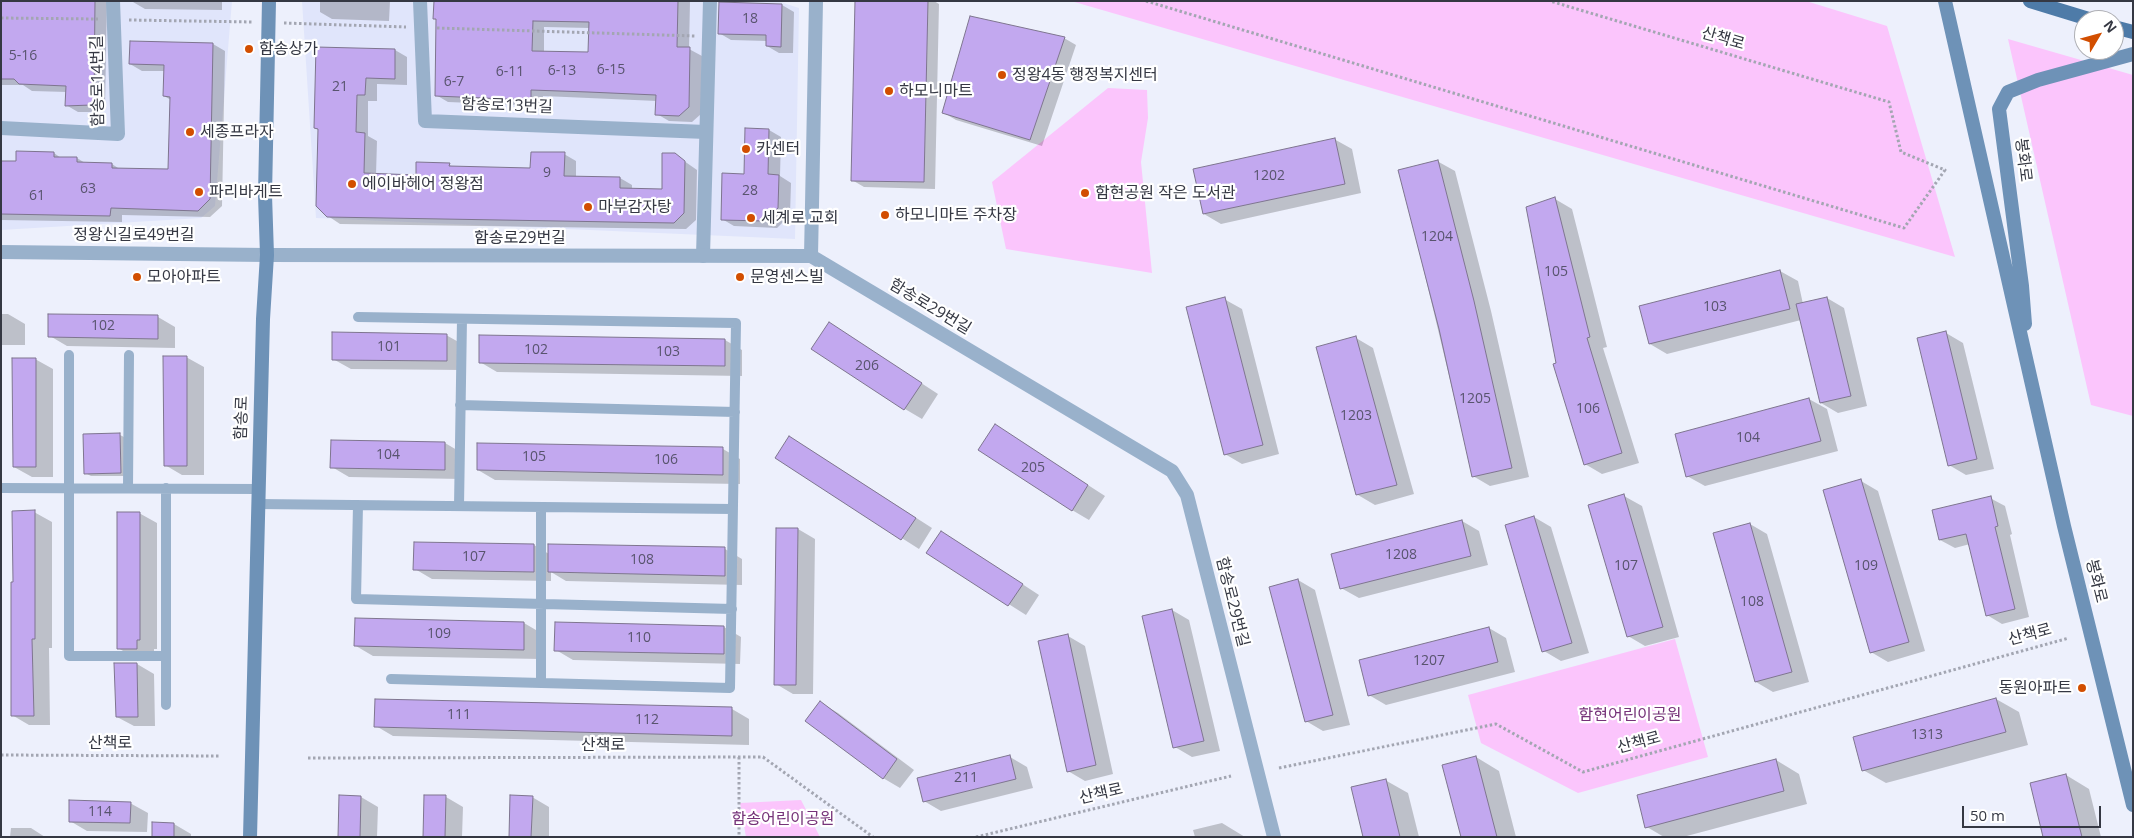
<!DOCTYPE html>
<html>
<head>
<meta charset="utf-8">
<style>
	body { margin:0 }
	#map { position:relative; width:2134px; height:838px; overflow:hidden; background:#edf0fc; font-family:"Open Sans",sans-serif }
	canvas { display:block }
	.frame { position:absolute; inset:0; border:2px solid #353843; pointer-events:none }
	.north { position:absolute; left:2074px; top:10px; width:50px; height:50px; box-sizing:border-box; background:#fff; border:1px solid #aeafb4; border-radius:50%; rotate:53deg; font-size:14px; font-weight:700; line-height:20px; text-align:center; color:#353843 }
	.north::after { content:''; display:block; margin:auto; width:18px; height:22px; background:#d24e00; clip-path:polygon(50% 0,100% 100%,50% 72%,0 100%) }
	.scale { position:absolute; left:1962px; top:806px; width:139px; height:22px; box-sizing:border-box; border:2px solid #353843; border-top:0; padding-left:6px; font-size:15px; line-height:18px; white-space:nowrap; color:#353843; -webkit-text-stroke:4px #fff; paint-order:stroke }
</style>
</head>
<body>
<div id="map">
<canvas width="2134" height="838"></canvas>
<div class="frame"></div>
<div class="north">N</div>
<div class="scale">50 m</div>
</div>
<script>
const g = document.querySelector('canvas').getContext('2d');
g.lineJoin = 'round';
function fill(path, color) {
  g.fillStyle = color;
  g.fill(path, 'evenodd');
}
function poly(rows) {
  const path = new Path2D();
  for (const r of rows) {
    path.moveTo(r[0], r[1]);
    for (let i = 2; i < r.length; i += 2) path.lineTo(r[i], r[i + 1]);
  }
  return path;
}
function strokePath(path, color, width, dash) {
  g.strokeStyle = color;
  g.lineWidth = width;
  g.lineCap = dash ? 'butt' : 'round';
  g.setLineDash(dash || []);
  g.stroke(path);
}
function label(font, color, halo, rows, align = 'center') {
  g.font = font + ' "Open Sans","Noto Sans KR",sans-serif';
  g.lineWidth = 4.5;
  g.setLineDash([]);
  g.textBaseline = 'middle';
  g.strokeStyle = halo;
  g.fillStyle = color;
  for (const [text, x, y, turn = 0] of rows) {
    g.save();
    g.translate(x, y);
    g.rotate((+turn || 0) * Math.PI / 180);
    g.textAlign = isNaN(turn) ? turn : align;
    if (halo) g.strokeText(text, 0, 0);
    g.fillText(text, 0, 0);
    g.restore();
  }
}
fill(poly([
	[1,1,232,1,215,206,201,218,1,230],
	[302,1,777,1,799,8,795,239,316,218]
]), '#e0e5fb');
fill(poly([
	[1071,1,1806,1,1887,26,1955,257],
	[2008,39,2133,75,2133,416,2091,405],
	[1108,88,1147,90,1148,118,1141,162,1152,273,1006,249,992,182],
	[1675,639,1708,757,1578,793,1481,743,1468,695],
	[801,800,820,837,746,837,740,803]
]), '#fbc5fc');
fill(poly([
	[1,1,107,1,105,107,103,112,78,112,66,105,67,92,32,91,23,85,1,85],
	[222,1,222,10,145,9,133,2],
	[320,1,390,1,389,21,332,19,320,12],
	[435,1,690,1,689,49,702,56,701,114,692,122,669,121,657,114,657,101,543,96,542,106,448,102,436,95,438,20,434,19],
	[544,27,590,28,590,54,544,52],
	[856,1,934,1,939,4,935,189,864,187,852,180],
	[782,5,794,12,793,53,779,53,767,46,767,41,731,40,719,33],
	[1064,38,1076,45,1042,146,956,120,944,113],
	[131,42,213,44,225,51,222,206,210,217,122,215,122,222,1,220,1,162,17,162,54,153,61,158,77,158,85,163,112,164,121,170,170,171,171,100,164,96,165,71,142,71,130,64],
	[317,48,395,50,407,57,407,85,377,84,377,101,368,101,368,136,377,141,376,175,417,176,449,165,454,167,531,169,564,154,576,161,576,177,620,178,632,185,632,190,663,190,674,154,697,170,696,220,686,229,340,224,328,216,319,130,315,128],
	[769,130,781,137,780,176,791,183,790,215,777,228,734,226,722,219],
	[1334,139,1352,149,1361,193,1221,224,1204,214],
	[1437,161,1455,171,1491,311,1529,477,1490,486,1473,476,1400,171],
	[1555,199,1572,209,1607,347,1603,348,1639,463,1602,474,1585,464,1557,364],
	[1780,271,1798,281,1803,304,1827,298,1844,308,1867,406,1838,413,1821,403,1801,320,1667,354,1650,344],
	[1224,299,1242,309,1279,454,1242,464,1225,454],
	[1,314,8,314,25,324,25,345,1,345],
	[158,317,175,327,175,348,67,346,50,336],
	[829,323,938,394,922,419,905,409],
	[1946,333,1963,343,1994,469,1966,475,1949,465],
	[446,335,464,345,463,370,351,369,333,359],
	[1356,338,1373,348,1414,494,1375,505,1358,495],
	[725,340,742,350,742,376,497,372,480,362],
	[186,357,204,367,204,475,182,475,165,465],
	[35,359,53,369,53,477,32,477,14,467],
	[1809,399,1827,409,1838,451,1705,486,1687,476],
	[120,435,126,438,126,476,91,476,85,473],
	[1012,436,1105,496,1089,520,1072,510],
	[790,437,932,528,919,549,776,458],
	[332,442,445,443,462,453,462,479,349,477,332,467],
	[723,449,740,459,740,484,495,480,478,470],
	[1861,481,1878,491,1925,651,1888,662,1871,652],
	[1624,496,1642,506,1679,637,1645,646,1628,636],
	[1990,498,2005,506,2012,534,2010,535,2029,617,2002,624,1987,615,1970,544,1955,548,1940,540],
	[34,512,52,522,52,648,49,648,50,725,29,725,12,715,15,583],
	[139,513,157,523,157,649,154,649,154,658,135,658,118,648],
	[1534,517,1551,527,1589,653,1561,661,1544,651],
	[1462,521,1479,531,1488,565,1359,598,1341,588],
	[1750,524,1767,534,1809,682,1773,692,1756,682],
	[778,529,798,529,815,539,813,694,793,694,776,684],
	[958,542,1039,595,1026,615,928,553],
	[534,545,549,554,549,545,725,549,742,559,742,585,566,581,551,572,551,581,432,579,415,569],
	[1298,580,1315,590,1350,725,1323,731,1306,721],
	[1172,610,1189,620,1220,751,1192,757,1175,747],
	[524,623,541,633,541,659,373,656,356,646],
	[724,627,741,637,740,664,573,660,556,650],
	[1489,628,1506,638,1515,672,1386,705,1369,695],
	[1068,636,1085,646,1113,774,1085,781,1068,771],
	[137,664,154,674,155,726,134,726,117,717],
	[1996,699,2019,712,2028,745,1886,783,1863,770],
	[821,703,838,713,914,770,900,788,883,778],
	[732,709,749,719,749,745,393,736,376,726],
	[1010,757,1027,767,1033,788,941,811,924,801],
	[1476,757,1499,771,1516,837,1462,837],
	[1776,760,1799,774,1807,804,1683,837,1664,837,1647,827],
	[2066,775,2089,789,2101,837,2044,837],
	[1385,780,1408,793,1419,837,1365,837],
	[340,796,361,797,378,807,377,837,339,837],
	[446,797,463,807,462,837,424,837],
	[532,797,549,807,549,837,510,837],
	[130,803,148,813,147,832,87,831,70,821],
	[1222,823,1245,837,1195,837,1193,830],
	[174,824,191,834,191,837,154,837],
	[11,828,31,828,45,837,10,837]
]), '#0003');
const building = poly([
	[1,1,95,1,94,100,91,105,65,106,66,86,19,84,14,79,1,79,1,1],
	[434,1,678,1,677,47,690,47,689,107,679,116,655,115,656,95,588,92,531,90,531,100,435,96,436,19,433,19,434,1],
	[533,21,589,22,588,52,532,51,533,21],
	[855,1,928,1,924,182,851,181,855,1],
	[719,2,782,4,781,47,766,46,766,35,718,34,719,2],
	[970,16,1065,37,1030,140,942,113,970,16],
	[130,41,213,43,210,199,198,211,111,208,110,216,1,214,1,161,16,161,16,151,54,152,54,157,77,157,77,162,112,163,112,168,168,169,170,97,163,96,164,65,129,64,130,41],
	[316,47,395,49,395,79,366,78,365,95,357,95,356,132,365,133,364,173,416,175,416,162,450,163,449,166,530,168,531,152,565,152,564,176,620,177,620,188,662,189,662,153,675,153,685,161,684,213,674,223,327,217,316,206,318,129,314,128,316,47],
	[745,128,769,129,768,174,779,175,778,208,765,221,721,220,722,173,744,174,745,128],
	[1335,138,1345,184,1203,214,1193,169,1335,138],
	[1438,160,1474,301,1512,468,1472,477,1439,329,1398,170,1438,160],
	[1555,197,1590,337,1587,338,1622,453,1584,465,1553,364,1556,363,1526,207,1555,197],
	[1780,270,1790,309,1649,344,1639,306,1780,270],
	[1225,297,1263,445,1224,455,1186,307,1225,297],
	[1827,297,1851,396,1820,403,1796,304,1827,297],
	[48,314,158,315,158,339,48,337,48,314],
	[829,322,922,383,904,410,811,349,829,322],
	[1946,331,1977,459,1948,466,1917,338,1946,331],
	[332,332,447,334,447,361,332,360,332,332],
	[479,335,725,339,725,366,479,363,479,335],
	[1356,336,1397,485,1356,495,1316,347,1356,336],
	[163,356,187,356,187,466,164,466,163,356],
	[12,358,36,358,36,467,13,467,12,358],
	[1809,398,1821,441,1686,477,1675,434,1809,398],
	[995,424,1088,485,1072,511,978,450,995,424],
	[120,433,121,473,84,474,83,434,120,433],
	[789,436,916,518,901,540,775,458,789,436],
	[331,440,445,442,445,470,330,468,331,440],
	[477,443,723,447,723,475,477,470,477,443],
	[1861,479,1909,642,1870,653,1823,490,1861,479],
	[1624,494,1663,627,1627,637,1588,505,1624,494],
	[1991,496,1998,526,1995,527,2015,609,1986,616,1966,534,1939,540,1932,510,1991,496],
	[35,510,35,639,32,639,34,716,11,716,11,582,13,582,12,511,35,510],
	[117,512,140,512,140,640,137,640,137,649,117,649,117,512],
	[1534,516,1572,643,1542,652,1505,525,1534,516],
	[1462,520,1471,556,1340,589,1331,554,1462,520],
	[1750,523,1792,672,1755,682,1713,533,1750,523],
	[776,528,798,528,796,685,774,685,776,528],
	[941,531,1023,584,1008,606,926,553,941,531],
	[414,542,534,544,534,572,413,570,414,542],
	[548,544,725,547,725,576,548,572,548,544],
	[1298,579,1333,715,1305,722,1269,587,1298,579],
	[1172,609,1204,741,1173,748,1142,616,1172,609],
	[355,618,524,622,524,650,354,646,355,618],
	[555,622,724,626,724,654,554,651,555,622],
	[1489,627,1498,662,1368,696,1359,660,1489,627],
	[1068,634,1096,765,1067,772,1038,641,1068,634],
	[114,663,137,663,138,717,116,717,114,663],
	[1996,698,2006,732,1862,771,1853,737,1996,698],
	[375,699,732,707,732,736,374,727,375,699],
	[820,701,897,759,883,779,805,721,820,701],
	[1010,755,1016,779,923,802,917,778,1010,755],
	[1476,756,1497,837,1461,837,1442,765,1476,756],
	[1776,759,1784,791,1645,828,1637,795,1776,759],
	[2066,774,2082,837,2043,837,2030,783,2066,774],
	[1386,779,1400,837,1363,837,1351,787,1386,779],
	[339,795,361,796,360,837,338,837,339,795],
	[424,795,446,795,445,837,423,837,424,795],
	[510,795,533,796,531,837,509,837,510,795],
	[69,800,131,802,130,823,69,822,69,800],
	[152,822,174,823,174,837,152,837,152,822]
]);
fill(building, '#c2a8ef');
strokePath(building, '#7e758f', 1);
strokePath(poly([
	[1146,1,1904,228,1945,170,1901,152,1889,102,1550,1],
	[1,18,98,19],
	[129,20,253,22],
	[284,23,406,27],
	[437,28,695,36],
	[1,755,219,756],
	[739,757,739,837],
	[308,758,763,757,873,837],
	[1279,768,1496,724,1583,772,2069,638],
	[976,837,1231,776]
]), '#a3a6b2', 3, [2.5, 2.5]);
strokePath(poly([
	[358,317,736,323,730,688,391,679],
	[69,355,69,656,165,656],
	[460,405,735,412],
	[1,488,258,489],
	[128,488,129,355],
	[258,504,733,509],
	[358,505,356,599,732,609],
	[459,506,462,319],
	[541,683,541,507],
	[166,705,166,488]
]), '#99b1cb', 10);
strokePath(poly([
	[420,1,425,121,706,132],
	[1,128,118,134,113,1],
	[703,256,710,1]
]), '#99b1cb', 14);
strokePath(poly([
	[1,252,267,255,811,256,1172,471,1187,495,1274,837],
	[811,256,816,1]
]), '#99b1cb', 14);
strokePath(poly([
	[1945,1,2064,526,2133,805],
	[2025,324,2022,286,1999,109,2008,92,2038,80,2133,54],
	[250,837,263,319,267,255,265,195,269,1]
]), '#6e92b7', 14);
strokePath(poly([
	[2030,1,2092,20],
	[2114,27,2133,32]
]), '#4e7ba8', 14);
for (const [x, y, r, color] of [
	[249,49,5,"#d24e00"],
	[1002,75,5,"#d24e00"],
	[889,91,5,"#d24e00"],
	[190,132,5,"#d24e00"],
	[746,149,5,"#d24e00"],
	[352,184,5,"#d24e00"],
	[199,192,5,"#d24e00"],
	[1085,193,5,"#d24e00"],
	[588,207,5,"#d24e00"],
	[885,215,5,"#d24e00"],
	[751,218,5,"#d24e00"],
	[137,277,5,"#d24e00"],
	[740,277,5,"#d24e00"],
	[2082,688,5,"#d24e00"]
]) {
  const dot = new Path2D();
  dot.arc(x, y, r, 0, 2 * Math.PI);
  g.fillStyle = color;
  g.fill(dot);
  strokePath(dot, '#fff', 2);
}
label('14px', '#58546e', null, [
	["18",750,19],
	["5-16",23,56],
	["6-15",611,70],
	["6-13",562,71],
	["6-11",510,72],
	["6-7",454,82],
	["21",340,87],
	["9",547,173],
	["1202",1269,176],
	["63",88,189],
	["28",750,191],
	["61",37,196],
	["1204",1437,237],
	["105",1556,272],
	["103",1715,307],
	["102",103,326],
	["101",389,347],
	["102",536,350],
	["103",668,352],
	["206",867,366],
	["1205",1475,399],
	["106",1588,409],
	["1203",1356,416],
	["104",1748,438],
	["104",388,455],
	["105",534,457],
	["106",666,460],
	["205",1033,468],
	["1208",1401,555],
	["107",474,557],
	["108",642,560],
	["107",1626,566],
	["109",1866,566],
	["108",1752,602],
	["109",439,634],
	["110",639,638],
	["1207",1429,661],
	["111",459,715],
	["112",647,720],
	["1313",1927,735],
	["211",966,778],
	["114",100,812]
]);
label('16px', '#353843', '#fff', [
	["산책로",1723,39,16],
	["함송로14번길",98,81,-91],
	["함송로13번길",507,106,2],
	["봉화로",2023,160,83],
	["정왕신길로49번길",134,235],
	["함송로29번길",520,238],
	["함송로29번길",930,307,31],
	["함송로",242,418,-88],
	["봉화로",2096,581,76],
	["함송로29번길",1232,602,76],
	["산책로",2030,635,-15],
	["산책로",110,743],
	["산책로",1639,743,-15],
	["산책로",603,745],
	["산책로",1101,794,-13]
]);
label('16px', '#353843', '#fff', [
	["함송상가",259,49],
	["정왕4동 행정복지센터",1012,75],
	["하모니마트",899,91],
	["세종프라자",200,132],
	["카센터",756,149],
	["에이바헤어 정왕점",362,184],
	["파리바게트",209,192],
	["함현공원 작은 도서관",1095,193],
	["마부감자탕",598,207],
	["하모니마트 주차장",895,215],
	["세계로 교회",761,218],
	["모아아파트",147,277],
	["문영센스빌",750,277],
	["동원아파트",2072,688,"right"]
], 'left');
label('16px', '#763379', '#fff', [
	["함현어린이공원",1630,715],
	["함송어린이공원",783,819]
]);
</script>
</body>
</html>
